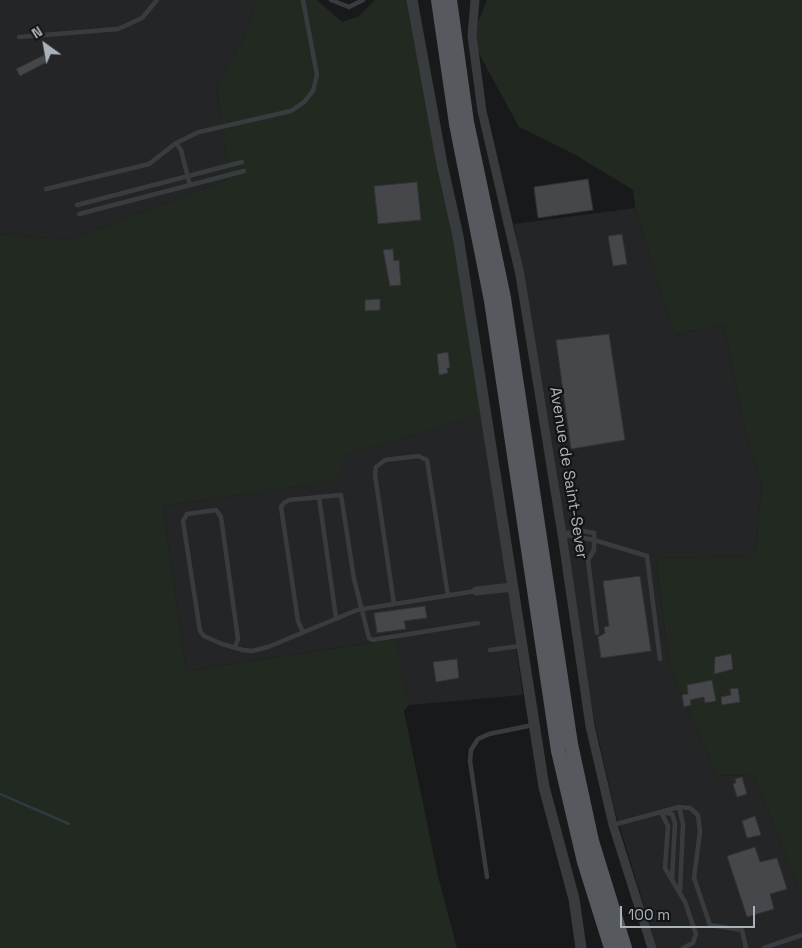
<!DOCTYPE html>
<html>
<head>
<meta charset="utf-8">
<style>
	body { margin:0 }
	#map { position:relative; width:802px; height:948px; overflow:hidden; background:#18191a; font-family:"Space Grotesk",sans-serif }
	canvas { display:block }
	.north { position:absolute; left:20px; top:20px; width:50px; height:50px; -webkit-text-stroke:4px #131415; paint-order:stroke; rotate:328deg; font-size:14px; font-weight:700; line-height:20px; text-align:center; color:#abb3ba }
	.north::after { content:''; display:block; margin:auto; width:18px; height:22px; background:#abb3ba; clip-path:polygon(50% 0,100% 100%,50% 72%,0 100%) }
	.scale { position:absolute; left:620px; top:906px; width:135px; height:22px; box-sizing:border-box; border:2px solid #abb3ba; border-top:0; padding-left:6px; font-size:15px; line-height:18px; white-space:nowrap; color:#abb3ba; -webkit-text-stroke:4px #131415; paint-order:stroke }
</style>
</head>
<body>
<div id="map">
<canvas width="802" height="948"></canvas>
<div class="north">N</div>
<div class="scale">100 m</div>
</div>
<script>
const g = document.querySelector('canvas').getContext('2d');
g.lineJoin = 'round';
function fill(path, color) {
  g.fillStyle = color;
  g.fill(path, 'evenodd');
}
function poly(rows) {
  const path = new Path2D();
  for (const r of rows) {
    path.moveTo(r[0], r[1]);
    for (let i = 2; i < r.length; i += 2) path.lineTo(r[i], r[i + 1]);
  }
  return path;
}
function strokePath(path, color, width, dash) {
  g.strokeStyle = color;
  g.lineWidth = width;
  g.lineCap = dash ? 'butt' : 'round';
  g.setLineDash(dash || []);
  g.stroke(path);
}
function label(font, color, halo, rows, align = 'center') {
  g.font = font + ' "Space Grotesk",sans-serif';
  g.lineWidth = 4.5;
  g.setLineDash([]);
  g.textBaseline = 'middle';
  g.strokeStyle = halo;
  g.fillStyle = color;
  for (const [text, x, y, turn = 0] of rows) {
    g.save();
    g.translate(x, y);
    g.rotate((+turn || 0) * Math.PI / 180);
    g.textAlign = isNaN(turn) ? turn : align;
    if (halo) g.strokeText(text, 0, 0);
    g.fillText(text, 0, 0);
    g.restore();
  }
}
fill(poly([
	[0,0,256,0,247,31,217,88,229,179,69,240,0,234],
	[635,208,674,334,724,325,746,436,762,483,755,556,656,558,669,665,716,775,754,776,802,897,802,948,657,948,615,811,593,715,514,224],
	[482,413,523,695,409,705,394,639,186,671,163,506,335,481,346,454,439,428]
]), '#242527');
fill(poly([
	[256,0,317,0,342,22,359,16,375,0,413,0,420,18,482,413,439,428,347,454,336,481,163,506,186,671,395,639,409,705,404,711,438,876,457,948,0,948,0,234,69,240,229,179,217,88,247,31],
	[487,0,802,0,802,897,754,776,716,775,669,665,656,558,755,556,762,483,746,436,724,325,674,334,635,208,633,190,574,154,519,127,471,39]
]), '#212920');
strokePath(poly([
	[0,794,69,824]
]), '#2e3b3e', 2.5);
const building = poly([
	[44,55,47,62,20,76,16,69,44,55],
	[588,179,593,210,538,218,534,187,588,179],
	[417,182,421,220,378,224,374,186,417,182],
	[622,234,627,264,613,266,608,236,622,234],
	[393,249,394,261,399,260,401,285,390,286,383,250,393,249],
	[380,299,380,310,365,311,365,300,380,299],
	[609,334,625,440,571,449,556,340,609,334],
	[448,352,450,368,447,368,448,373,439,375,437,354,448,352],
	[640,576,651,651,601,658,598,637,605,633,604,627,609,626,603,581,640,576],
	[425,606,427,618,404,621,406,629,377,633,374,613,425,606],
	[731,654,733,669,714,674,715,657,731,654],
	[457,659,459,678,436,682,433,662,457,659],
	[712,680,716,701,705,703,704,697,690,700,691,705,684,707,682,695,688,694,687,685,712,680],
	[738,688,740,702,722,705,721,697,731,695,730,689,738,688],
	[742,777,747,794,737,797,733,784,736,783,735,779,742,777],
	[755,816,761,835,747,838,742,821,755,816],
	[755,847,760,862,777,858,787,889,770,894,774,909,747,917,727,856,755,847]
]);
fill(building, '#45474a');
strokePath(building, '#323336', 1);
strokePath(poly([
	[331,0,349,7,363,0],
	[19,37,118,29,142,18,157,0],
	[176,143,181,150,190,185],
	[46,189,149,164,176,143,199,132,291,111,304,102,313,91,317,75,303,0],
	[77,205,242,162],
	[79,214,244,171],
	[319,497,336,618],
	[562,534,594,540,647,556,660,659],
	[564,534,578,530,594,533,594,550,588,560,597,633],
	[394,604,375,475,376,467,385,460,418,456,427,460,448,596],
	[303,632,298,621,281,507,284,503,289,500,341,495,354,579,369,638,372,640,478,623],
	[235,647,238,639,221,517,216,510,187,514,183,521,200,631,204,636,222,644,243,650,252,651,268,647,357,610,476,591],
	[490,650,520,646],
	[679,807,683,824,680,891],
	[661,812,668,826,665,868,685,902,696,934,693,943,683,948],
	[662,812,672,814,675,823,672,880],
	[613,825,679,807,690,808,698,815,700,832,694,878,710,925,742,930,746,948],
	[487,877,470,761,471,750,478,739,489,734,533,725],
	[764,948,802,935]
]), '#393c3f', 4.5);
strokePath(poly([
	[475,0,472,36,482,111,520,275,562,534,590,726,613,825,652,948],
	[476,591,513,587]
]), '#393c3f', 9);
strokePath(poly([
	[412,0,442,164,458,236,544,787,574,899,581,948]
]), '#393c3f', 11);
strokePath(poly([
	[438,0,456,124,491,301,558,751,584,862,611,948],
	[450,0,467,122,504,298,571,744,592,841,625,948]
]), '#56595e', 14);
label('16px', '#abb3ba', '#131415', [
	["Avenue de Saint-Sever",568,473,81]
]);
</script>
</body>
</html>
